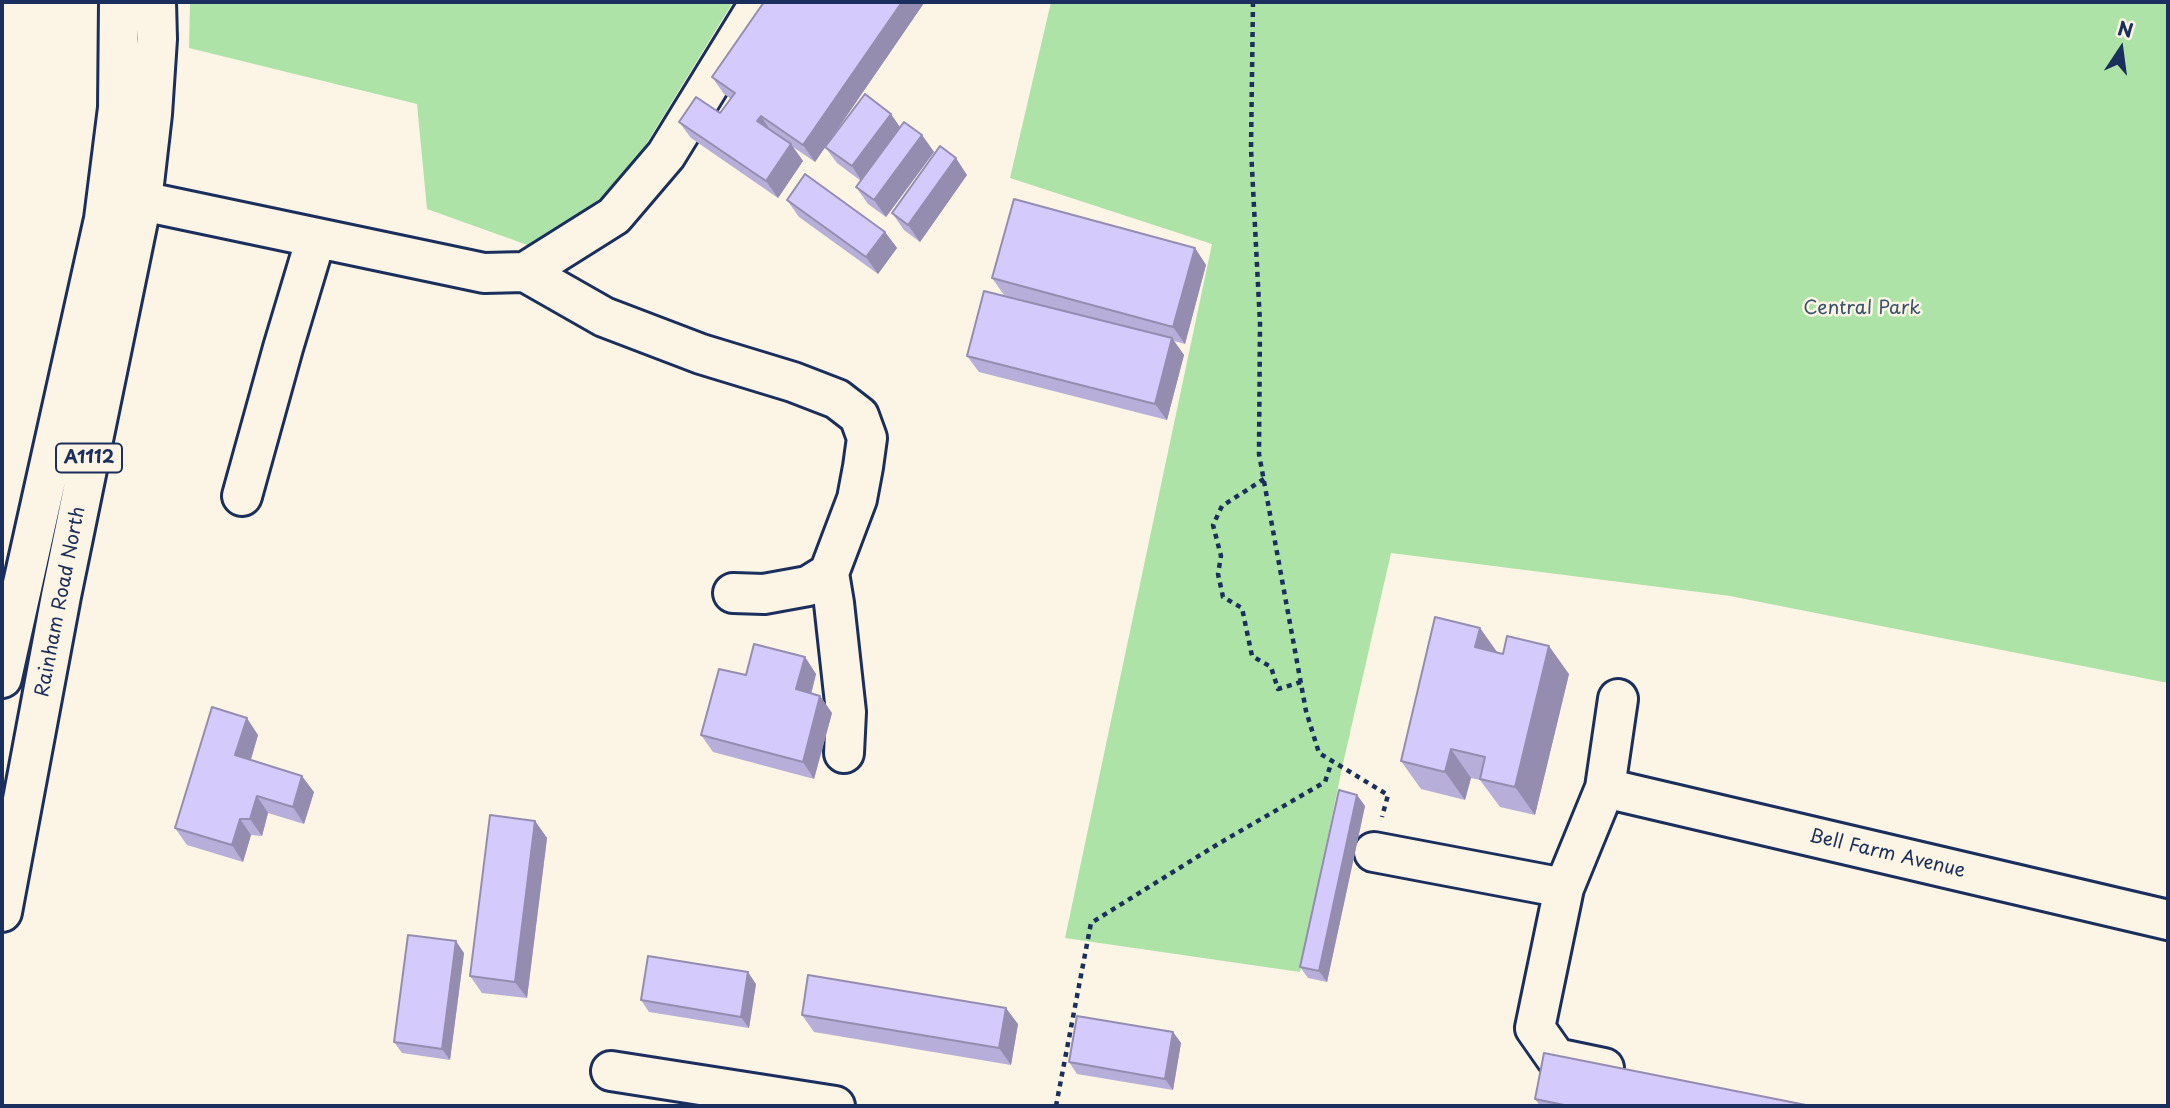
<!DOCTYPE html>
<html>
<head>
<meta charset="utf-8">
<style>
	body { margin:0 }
	#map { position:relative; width:2170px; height:1108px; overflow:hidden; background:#fcf5e5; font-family:"Playpen Sans",sans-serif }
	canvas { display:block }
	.frame { position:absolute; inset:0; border:4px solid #1b2f5e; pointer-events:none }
	.north { position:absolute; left:2086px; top:14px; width:70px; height:70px; -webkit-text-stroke:5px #fcf5e5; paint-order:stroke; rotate:13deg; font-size:19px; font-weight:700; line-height:28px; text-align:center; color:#1b2f5e }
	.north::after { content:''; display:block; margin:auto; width:24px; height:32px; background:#1b2f5e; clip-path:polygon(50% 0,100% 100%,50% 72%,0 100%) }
</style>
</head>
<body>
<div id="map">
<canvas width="2170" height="1108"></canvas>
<div class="frame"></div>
<div class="north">N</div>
</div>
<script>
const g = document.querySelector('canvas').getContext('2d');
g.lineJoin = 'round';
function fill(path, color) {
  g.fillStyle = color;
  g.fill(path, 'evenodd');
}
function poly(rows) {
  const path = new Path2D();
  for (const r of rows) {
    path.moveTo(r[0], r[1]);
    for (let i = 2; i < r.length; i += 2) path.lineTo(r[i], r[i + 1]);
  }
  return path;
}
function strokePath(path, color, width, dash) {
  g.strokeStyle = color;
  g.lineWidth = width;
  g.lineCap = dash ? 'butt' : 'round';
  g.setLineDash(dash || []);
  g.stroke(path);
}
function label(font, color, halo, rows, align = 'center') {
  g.font = font + ' "Playpen Sans",sans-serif';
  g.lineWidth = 5;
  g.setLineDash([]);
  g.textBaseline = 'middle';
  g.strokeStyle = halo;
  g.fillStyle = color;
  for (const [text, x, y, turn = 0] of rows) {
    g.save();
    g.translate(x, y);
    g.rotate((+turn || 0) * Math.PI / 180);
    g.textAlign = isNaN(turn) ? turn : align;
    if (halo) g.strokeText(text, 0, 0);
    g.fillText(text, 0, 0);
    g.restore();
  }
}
fill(poly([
	[190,2,733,2,623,182,533,247,427,209,417,104,189,48],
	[1051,2,2168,2,2168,683,1730,596,1391,553,1342,768,1300,972,1065,938,1212,244,1010,178]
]), '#ade3a6');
const minor = poly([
	[142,201,484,273,525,272,614,216,666,155,760,2],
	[525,272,604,317,701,354,793,382,837,399,859,416,867,438,863,467,857,499,829,573,808,586,764,594,733,593],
	[242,496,283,348,316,238],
	[829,573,834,603,846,712,844,753],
	[1605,788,2168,920],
	[1374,852,1564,888],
	[1604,1068,1556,1058,1535,1028,1564,888,1605,788,1618,699],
	[611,1071,835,1106]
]);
const major = poly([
	[2,678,104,219,118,108,119,2],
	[2,912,61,596,142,201,152,114,157,39,156,2]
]);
strokePath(minor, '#1b2f5e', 44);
strokePath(major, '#1b2f5e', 44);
strokePath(poly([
	[1253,2,1251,149,1260,323,1259,454,1306,711,1319,753,1388,795,1382,817],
	[1264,479,1222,506,1213,525,1221,556,1218,574,1223,597,1242,608,1252,656,1271,667,1278,689,1301,682],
	[1056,1106,1091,923,1218,844,1325,782,1332,761]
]), '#1b2f5e', 4.5, [5, 5]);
strokePath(minor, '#fcf5e5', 38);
strokePath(major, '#fcf5e5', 38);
fill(poly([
	[764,2,924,2,924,3,815,162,793,147,803,161,778,198,691,138,679,122,720,113,731,99,724,94,712,77],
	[891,114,900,128,922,135,934,152,886,217,868,204,856,187,861,181,837,163,825,147],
	[967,175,920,242,904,230,892,213],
	[787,200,885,232,897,248,878,274,799,217],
	[1195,248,1206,265,1185,344,1174,341,1184,355,1167,420,979,372,967,356,1063,311,1004,295,992,278],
	[1480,628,1497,653,1569,674,1535,815,1500,807,1480,780,1471,778,1465,800,1421,789,1401,761],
	[805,657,816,674,811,694,820,696,832,713,814,779,713,752,701,735,746,675],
	[258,735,251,760,314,792,304,824,268,813,262,836,251,835,243,862,187,845,175,828],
	[1357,795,1365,806,1327,982,1308,978,1300,967],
	[535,821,547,838,527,998,482,993,470,976],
	[464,953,450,1060,402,1053,394,1042],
	[756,984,749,1028,649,1012,641,1000],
	[802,1015,1018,1024,1011,1065,814,1032],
	[1173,1032,1181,1043,1173,1090,1077,1074,1069,1062],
	[1535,1099,1811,1106,1540,1106]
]), '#b7aed9');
fill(poly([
	[902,2,924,2,924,3,815,162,803,145],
	[891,114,902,130,863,183,852,166],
	[761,116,772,133,757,121],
	[922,135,934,152,886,217,874,200],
	[791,144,803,161,778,198,766,181],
	[956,158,967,175,920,242,908,225],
	[885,232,897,248,878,274,866,257],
	[1195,248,1206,265,1185,344,1173,327],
	[1172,338,1184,355,1167,420,1155,404],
	[1480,628,1500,656,1475,647],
	[1549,646,1569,674,1535,815,1515,787],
	[805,657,816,674,808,706,796,689],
	[820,696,832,713,814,779,803,762],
	[247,718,258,735,247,772,235,755],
	[1451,749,1471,778,1465,800,1445,772],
	[302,776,314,792,304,824,293,807],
	[1357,795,1365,806,1327,982,1319,971],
	[257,796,268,813,262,836,250,819],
	[240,819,251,835,243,862,232,845],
	[535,821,547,838,527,998,515,982],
	[456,941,464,953,450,1060,442,1049],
	[748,972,756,984,749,1028,741,1017],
	[1006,1008,1018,1024,1011,1065,999,1048],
	[1173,1032,1181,1043,1173,1090,1165,1079]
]), '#958db0');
const building = poly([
	[764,2,902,2,803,145,761,116,757,121,791,144,766,181,679,122,696,97,720,113,735,93,712,77,764,2],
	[865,94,891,114,852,166,825,147,865,94],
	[904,122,922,135,874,200,856,187,904,122],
	[940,146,956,158,908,225,892,213,940,146],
	[805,174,885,232,866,257,787,200,805,174],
	[1014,199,1195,248,1173,327,992,278,1014,199],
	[984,291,1172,338,1155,404,967,356,984,291],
	[1435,617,1480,628,1475,647,1503,654,1507,636,1549,646,1515,787,1480,779,1485,757,1451,749,1445,772,1401,761,1435,617],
	[754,644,805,657,796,689,820,696,803,762,701,735,719,669,746,675,754,644],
	[212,707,247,718,235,755,302,776,293,807,257,796,250,819,240,819,232,845,175,828,212,707],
	[1339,790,1357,795,1319,971,1300,967,1339,790],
	[490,815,535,821,515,982,470,976,490,815],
	[408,935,456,941,442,1049,394,1042,408,935],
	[648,956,748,972,741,1017,641,1000,648,956],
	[808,975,1006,1008,999,1048,802,1015,808,975],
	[1077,1016,1173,1032,1165,1079,1069,1062,1077,1016],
	[1544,1053,1811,1106,1569,1106,1535,1099,1544,1053]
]);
fill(building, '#d5cafc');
strokePath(building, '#958db0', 2);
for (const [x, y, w] of [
	[89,458,66]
]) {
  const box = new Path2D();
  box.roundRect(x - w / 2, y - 14.5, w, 29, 5);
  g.fillStyle = '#fcf5e5';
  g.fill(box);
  strokePath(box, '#1b2f5e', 2);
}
label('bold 18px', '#1b2f5e', null, [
	["A1112",89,458]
]);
label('19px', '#38536c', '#fcf5e5', [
	["Central Park",1862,309]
]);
label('19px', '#1b2f5e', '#fcf5e5', [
	["Rainham Road North",61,602,-79],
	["Bell Farm Avenue",1887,854,13]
]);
</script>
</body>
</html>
